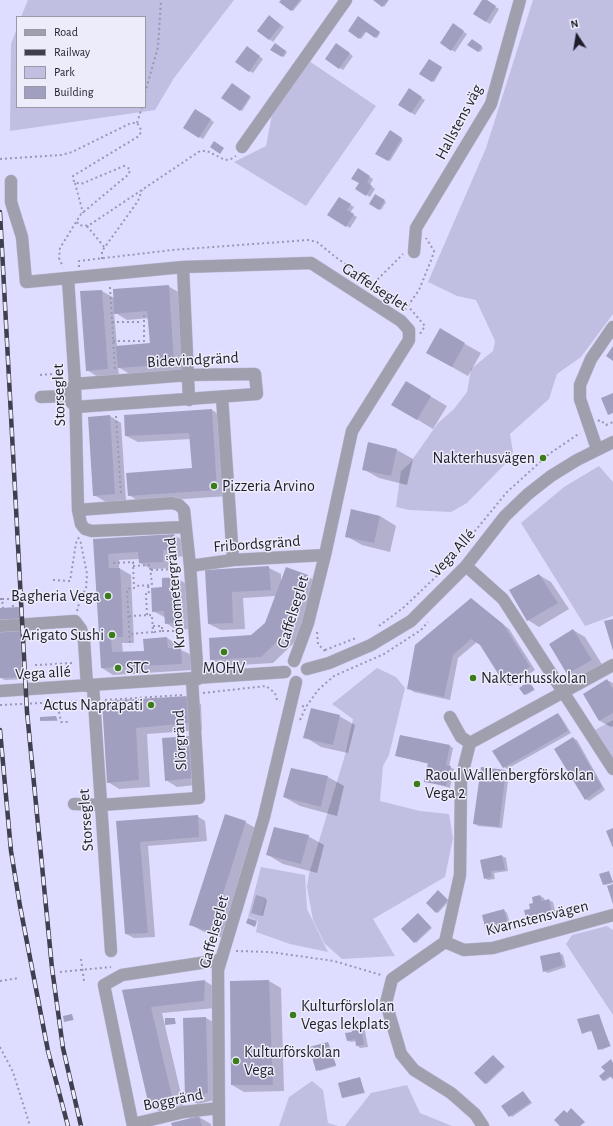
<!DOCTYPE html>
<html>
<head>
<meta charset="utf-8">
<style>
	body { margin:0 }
	#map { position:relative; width:613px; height:1126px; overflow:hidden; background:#dfddff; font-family:"Alegreya Sans",sans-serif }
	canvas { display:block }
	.legend { position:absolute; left:16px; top:16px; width:130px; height:92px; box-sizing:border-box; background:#edecfa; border:1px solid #9a99a6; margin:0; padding:5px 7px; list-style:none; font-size:12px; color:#1e1d29 }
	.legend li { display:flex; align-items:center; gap:8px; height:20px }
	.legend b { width:20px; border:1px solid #9a99a6 }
	.north { position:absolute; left:557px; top:16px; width:40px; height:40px; -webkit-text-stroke:3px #edecfa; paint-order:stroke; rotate:348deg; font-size:11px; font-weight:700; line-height:16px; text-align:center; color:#1e1d29 }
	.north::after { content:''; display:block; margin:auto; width:14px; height:18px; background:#1e1d29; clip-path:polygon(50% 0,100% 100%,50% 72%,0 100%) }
</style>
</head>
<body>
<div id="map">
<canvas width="613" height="1126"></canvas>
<ul class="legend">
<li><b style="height:5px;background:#a09fad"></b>Road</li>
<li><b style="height:5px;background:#403f4f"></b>Railway</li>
<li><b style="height:11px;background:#c0bee1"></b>Park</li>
<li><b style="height:11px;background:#a19fbf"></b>Building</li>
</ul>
<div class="north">N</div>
</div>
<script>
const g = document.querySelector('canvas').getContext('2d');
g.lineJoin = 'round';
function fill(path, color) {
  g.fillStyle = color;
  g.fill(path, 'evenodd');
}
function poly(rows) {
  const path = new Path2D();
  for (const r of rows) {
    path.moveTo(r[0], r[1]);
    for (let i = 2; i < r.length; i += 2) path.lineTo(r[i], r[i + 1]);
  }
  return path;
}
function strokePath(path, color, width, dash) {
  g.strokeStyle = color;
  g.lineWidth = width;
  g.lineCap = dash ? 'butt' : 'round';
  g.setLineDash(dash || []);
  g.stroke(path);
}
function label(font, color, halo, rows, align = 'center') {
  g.font = font + ' "Alegreya Sans",sans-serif';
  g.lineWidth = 3;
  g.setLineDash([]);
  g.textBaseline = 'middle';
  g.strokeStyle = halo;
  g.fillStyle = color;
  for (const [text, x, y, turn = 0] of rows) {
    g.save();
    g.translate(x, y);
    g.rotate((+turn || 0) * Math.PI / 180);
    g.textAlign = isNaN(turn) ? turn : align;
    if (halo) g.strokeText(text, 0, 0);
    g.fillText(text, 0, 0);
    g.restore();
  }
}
fill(poly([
	[28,0,234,0,174,78,155,110,10,131,11,44,17,28,17,107,145,107,145,17,21,17],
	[533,0,613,0,613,314,581,357,557,374,549,399,510,434,513,452,507,462,467,503,451,512,409,510,396,507,401,471,410,463,438,423,454,409,467,392,471,369,493,351,495,341,476,300,457,296,428,282,486,148],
	[309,61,376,106,306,206,234,162,266,146,272,114],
	[599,466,613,482,613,616,585,626,521,523,564,487],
	[377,668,396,677,405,688,389,755,383,766,380,801,420,811,449,814,453,838,445,877,373,919,395,956,342,959,325,944,313,920,307,887,309,874,345,755,353,719,332,704],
	[613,720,613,761,595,730],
	[261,867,305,875,307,909,328,952,290,944,256,932,258,921,248,917],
	[607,926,613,930,613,1015,566,944,572,935],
	[312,1081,323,1090,328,1123,338,1126,279,1126,289,1097],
	[407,1085,420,1113,452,1126,345,1126,371,1093]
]), '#c0bee1');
fill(poly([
	[282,0,302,0,293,11,280,2],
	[375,0,389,0,384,7],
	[483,0,499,9,490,24,474,14],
	[359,17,380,33,377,38,367,31,361,39,349,30],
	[273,19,284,27,273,42,258,30],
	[453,25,467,34,455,52,441,43],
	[472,40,483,48,480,52,469,45],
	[275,44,287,52,284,57,272,49],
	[340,47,353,56,343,70,340,68],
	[251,50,263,59,253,73,249,71],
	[429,60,442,68,434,82,421,74],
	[232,84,251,97,242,111,223,98],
	[409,90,425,100,415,115,399,105],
	[195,110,214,122,203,139,184,127],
	[390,132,403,140,390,161,377,153],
	[358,170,373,179,370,185,375,189,370,197,357,189,360,183],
	[375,195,386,202,381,210,370,203],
	[339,198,354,207,350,213,357,217,350,228,329,215],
	[168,286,180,293,185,370,130,374,118,367,119,375,98,377,87,370,102,291,114,298],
	[114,312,127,320,149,318,151,344,117,347],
	[440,330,481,353,468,376,427,353],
	[406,382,447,406,433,429,393,405],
	[212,410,223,417,228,496,140,502,129,495,193,469,191,439,138,442,126,436],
	[110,416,121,423,126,500,106,502,94,495],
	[397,450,413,459,407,485,379,478,363,469],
	[380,516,396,526,390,552,362,545,346,536],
	[174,535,186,542,187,556,174,557,174,568,151,569,140,563,139,559,119,560,119,568,131,575,134,643,122,643,123,653,145,652,144,640,167,638,179,645,179,649,192,655,193,670,113,675,102,668,94,540],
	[269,568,281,574,281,583,307,576,319,583,296,641,273,663,223,666,211,659,252,636,266,623,276,596,243,598,245,629,221,630,209,624,206,571],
	[539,575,551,582,569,609,539,627,528,620],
	[177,578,188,585,191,629,177,630,166,623,166,618,153,611,163,588],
	[471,599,509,629,535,670,510,686,504,683,480,644,477,642,458,658,450,700,414,692,408,688],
	[18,608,22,610,26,679,5,680,1,678,0,609],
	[573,630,585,637,603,666,580,680,568,674,551,644],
	[607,680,613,683,613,726,611,727,600,721],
	[529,683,535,690,526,695,524,694],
	[189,697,201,704,202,730,147,734,150,787,119,789,108,782,103,702],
	[558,714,561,717,571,733,507,769,504,767],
	[339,716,355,725,348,753,321,747,305,737],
	[56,717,58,721,41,721],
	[191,737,202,743,204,784,177,787,166,780],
	[573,738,577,740,605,790,589,801,586,799],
	[450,746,453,748,449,767,454,769,450,788,426,781,429,764,397,756],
	[291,769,328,777,344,786,337,816,300,806,284,797],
	[505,771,509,773,502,828,478,826,474,823],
	[197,816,205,821,207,841,148,846,155,937,134,938,126,934,117,822],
	[245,822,257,829,223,938,202,931,190,924],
	[308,836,324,845,317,873,283,864,268,855],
	[502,856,506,858,508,871,494,873,495,879,488,880,485,878],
	[609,872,613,883,605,885,604,884],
	[439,892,449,901,438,913,427,903],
	[540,896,544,898,545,901,549,900,553,902,556,915,531,921,527,919],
	[265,899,267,900,263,916,253,913],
	[504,910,507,913,511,927,491,932,487,930],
	[419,915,432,928,416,943,415,942],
	[559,953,563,955,566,967,548,973,544,971],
	[205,981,216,988,215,1008,162,1013,184,1107,161,1112,150,1106,123,990],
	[269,981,281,988,284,1091,244,1092,232,1085,231,982],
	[72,1015,74,1020,65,1021],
	[598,1015,611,1046,601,1050,592,1031,583,1033],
	[206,1018,217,1024,219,1099,198,1104,186,1098],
	[175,1019,176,1024,166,1024],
	[361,1024,364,1026,368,1047,360,1048,357,1045,356,1041,351,1042,347,1040],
	[328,1043,336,1066,319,1071,311,1048],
	[493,1056,505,1067,487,1084,475,1073],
	[612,1062,613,1078,612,1076,605,1081,600,1076,606,1072],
	[360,1078,365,1093,343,1098,339,1084],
	[523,1092,532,1103,512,1117,503,1106],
	[199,1117,211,1124,211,1126,173,1126]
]), '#0003');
fill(poly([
	[281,0,300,0,291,11,279,2],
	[373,0,388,0,382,7],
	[482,0,487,0,496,6,486,22,473,14],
	[269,15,281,25,269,40,257,31],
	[358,16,380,32,375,38,365,31,359,39,348,31],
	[453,23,464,31,451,51,440,43],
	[472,39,482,46,478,52,467,45],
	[275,43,286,51,282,57,270,50],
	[336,43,350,53,339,69,325,59],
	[247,46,260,56,249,72,235,62],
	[429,59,442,67,432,82,419,74],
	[232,83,250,96,240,111,221,98],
	[409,88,422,97,411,113,398,105],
	[195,109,211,119,199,138,183,128],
	[390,130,402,138,388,161,375,154],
	[214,141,224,148,220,154,210,147],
	[358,168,370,176,367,182,372,186,366,196,355,189,359,183,351,179],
	[375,194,385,200,379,210,369,204],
	[339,197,351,204,347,210,354,214,346,227,327,215],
	[169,285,174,364,118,368,116,346,150,343,147,311,114,314,113,289],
	[102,290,108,369,86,371,80,291],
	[440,328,465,343,452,367,426,353],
	[613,346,613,361,606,356],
	[406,381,431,396,417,420,391,405],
	[613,393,613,413,608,415,601,398],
	[212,409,217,490,128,496,126,473,192,468,189,433,125,436,124,415],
	[110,415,115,494,93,496,88,417],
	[368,442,397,449,391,476,362,470],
	[351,509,380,516,374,543,345,537],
	[174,534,175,550,163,550,163,562,139,563,138,552,108,554,109,568,120,568,121,583,123,637,111,637,112,652,144,651,143,639,167,637,168,648,181,648,182,664,101,668,93,539],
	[269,566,271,590,232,592,233,623,208,624,205,570],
	[286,567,308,575,284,635,261,657,210,660,209,638,251,635,265,623],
	[539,574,558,603,527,621,509,590],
	[177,577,180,622,165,624,164,611,152,612,151,588,162,587,162,578],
	[471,598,503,624,530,667,504,683,480,645,471,639,453,655,444,697,407,689,415,645],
	[19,607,22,677,0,678,0,608],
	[613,619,613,651,604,621],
	[573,629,592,660,567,674,549,644],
	[607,679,613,689,613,713,599,721,583,694],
	[529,681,534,689,524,695,519,688],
	[189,696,191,723,136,728,139,780,107,783,102,701],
	[311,708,340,715,333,745,303,738],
	[558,713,568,731,503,768,492,751],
	[56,716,57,720,40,721,40,717],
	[400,735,450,745,446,765,451,766,446,786,424,782,428,763,395,756],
	[191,736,193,778,165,781,162,738],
	[573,737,602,787,585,800,554,749],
	[481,767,506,770,499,827,473,824],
	[291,768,328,776,321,807,283,797],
	[225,814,246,821,211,932,189,925],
	[198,815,199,837,140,842,148,933,125,934,116,821],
	[274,827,309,835,301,864,266,855],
	[613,828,613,848,606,831],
	[502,855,505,870,491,871,492,877,484,879,480,860],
	[609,871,613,882,603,885,599,874],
	[613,884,613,904,607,886],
	[438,890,448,900,436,913,426,903],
	[256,895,266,898,261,916,251,913],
	[540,895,542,901,549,899,552,913,526,919,524,910,530,909,529,904,533,903,532,897],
	[504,909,508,925,486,931,482,915],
	[418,913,431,927,414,943,401,929],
	[248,918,257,921,255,927,246,923],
	[560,952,563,965,543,972,540,956],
	[205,980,204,1001,151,1007,173,1101,149,1106,122,990],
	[269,980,273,1085,231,1085,230,981],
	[72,1014,73,1020,64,1022,63,1016],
	[599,1014,610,1046,598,1050,591,1030,582,1034,577,1019],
	[206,1017,208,1093,185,1098,183,1018],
	[165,1018,175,1018,175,1024,165,1025],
	[361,1023,364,1045,356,1046,355,1039,347,1041,345,1033,352,1032,351,1025],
	[328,1042,336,1065,316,1071,309,1047],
	[493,1055,504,1066,485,1084,474,1073],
	[611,1059,613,1063,613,1079,610,1076,603,1081,599,1076,605,1071,601,1067],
	[360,1077,364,1092,342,1098,338,1083],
	[523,1091,531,1102,509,1117,501,1106],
	[571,1108,585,1122,580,1126,560,1126,554,1120,564,1110,567,1113],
	[199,1116,202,1126,172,1126,171,1123]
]), '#a19fbf');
const minor = poly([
	[242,147,346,0],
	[11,181,11,202,22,237,26,282,183,267,311,263,401,321,409,330,409,340,352,431,325,555,308,623,294,661],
	[414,252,416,228,491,104,520,0],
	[183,267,189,400],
	[68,279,75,384,78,510,81,524,85,529,92,531,185,527],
	[41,397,65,396,75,384,188,375,255,374,257,394,76,407,65,396],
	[222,397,233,560],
	[597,449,580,399,580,385,591,359,613,327],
	[78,510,172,503,179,505,184,510,190,566,198,679],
	[190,566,233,560,325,555],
	[466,566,503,599,613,769],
	[0,626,75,621,81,629,84,640,87,686],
	[307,669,329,663,371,645,411,621,466,566,505,516,528,494,551,476,577,460,613,442],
	[93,686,111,951],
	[0,691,285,672],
	[450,717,461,737,470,743],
	[74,804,101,805,199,798,192,679],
	[445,942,460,875,461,779,470,743,613,665],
	[445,942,392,979,386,1003,401,1054,414,1070,451,1093,475,1114,483,1126],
	[445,942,464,950,493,948,613,915],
	[133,1124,184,1112,219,1108],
	[133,1126,104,985,122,975,220,960],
	[219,1126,218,970,264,817,296,682]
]);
strokePath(minor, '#bcbad8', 13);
strokePath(poly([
	[145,93,158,47,161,0],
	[137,123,142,107],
	[0,159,61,155,72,152,131,123,137,123,140,127,141,132,139,136,73,176,74,182,81,184,124,166,130,169,129,174,81,214,60,248,59,258,63,267],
	[75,183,83,213],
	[77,222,79,225,85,226,91,224,200,151,207,151,225,160,231,159,236,156],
	[87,226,105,248],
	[102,259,102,251,138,201,142,190],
	[79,267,79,261,172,250,308,240,317,242,338,259,407,305,425,326,420,334],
	[374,283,403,254],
	[110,287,115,370],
	[405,310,419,290,432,258,434,251,426,238],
	[112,322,142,322],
	[113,341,144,341,144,314],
	[40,375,64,373],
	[116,416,121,495],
	[598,421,600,420,606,425,613,422],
	[113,563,133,562,134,588,127,589,130,646],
	[133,566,150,565,152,585,134,586],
	[151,570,178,569],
	[53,580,70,581,76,543,79,537],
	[0,599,2,599,3,608],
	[2,599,12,599],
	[13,607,12,599,18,599],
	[77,611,81,596,86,589,87,574,80,539],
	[147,615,146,594,149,594,148,585],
	[129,616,152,615,153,632,130,634],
	[153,626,162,626,162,631,153,632],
	[379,626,403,608,443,570,507,492,549,454,580,433],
	[162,631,182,631],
	[317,632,318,644,326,652],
	[325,650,356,638],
	[35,665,74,663],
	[203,693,266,686,275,693,277,700,280,701],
	[105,700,182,695],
	[57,702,61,722,68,722],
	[0,705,83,701],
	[302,706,306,707,318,690,334,676,384,654,421,630,428,622],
	[300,720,306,707],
	[236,951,270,952,334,961,381,975],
	[81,959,84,981],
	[60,972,111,967],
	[0,981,19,978],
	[0,1047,13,1072,30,1126]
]), '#9997b1', 2, [2, 3]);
strokePath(minor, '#a09fad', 12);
const rail = poly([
	[0,212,27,712,52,968,63,1048,81,1126],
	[0,730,11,851,20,906,48,1051,68,1126]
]);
strokePath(rail, '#403f4f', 4.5);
strokePath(rail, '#edecfa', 3, [9]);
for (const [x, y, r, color] of [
	[543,458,4,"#3a7c1c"],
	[214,486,4,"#3a7c1c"],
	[108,596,4,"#3a7c1c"],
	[112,635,4,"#3a7c1c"],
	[224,652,4,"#3a7c1c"],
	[118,668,4,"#3a7c1c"],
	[473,678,4,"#3a7c1c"],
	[151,705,4,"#3a7c1c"],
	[417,784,4,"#3a7c1c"],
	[293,1015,4,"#3a7c1c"],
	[236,1061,4,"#3a7c1c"]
]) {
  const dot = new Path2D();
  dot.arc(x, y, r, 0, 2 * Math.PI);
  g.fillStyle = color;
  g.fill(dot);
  strokePath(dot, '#edecfa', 1.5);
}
label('16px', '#1e1d29', '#edecfa', [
	["Hallstens väg",459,122,-62],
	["Gaffelseglet",375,287,33],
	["Bidevindgränd",193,360,-3],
	["Storseglet",59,395,-92],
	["Fribordsgränd",257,544,-4],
	["Vega Allé",453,553,-48],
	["Kronometergränd",175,593,-95],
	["Gaffelseglet",293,612,-73],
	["Vega allé",43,673,-3],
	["Slörgränd",180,740,-93],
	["Storseglet",86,820,-94],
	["Kvarnstensvägen",537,918,-14],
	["Gaffelseglet",214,932,-75],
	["Boggränd",173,1100,-11]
]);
label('16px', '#1e1d29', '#edecfa', [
	["Nakterhusvägen",535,458,"right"],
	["Pizzeria Arvino",222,486],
	["Bagheria Vega",100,596,"right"],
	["Arigato Sushi",104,635,"right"],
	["STC",126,668],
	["MOHV",224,668,"center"],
	["Nakterhusskolan",481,678],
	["Actus Naprapati",143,705,"right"],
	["Raoul Wallenbergförskolan",425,775],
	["Vega 2",425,793],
	["Kulturförslolan",301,1006],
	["Vegas lekplats",301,1024],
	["Kulturförskolan",244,1052],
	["Vega",244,1070]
], 'left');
</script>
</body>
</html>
